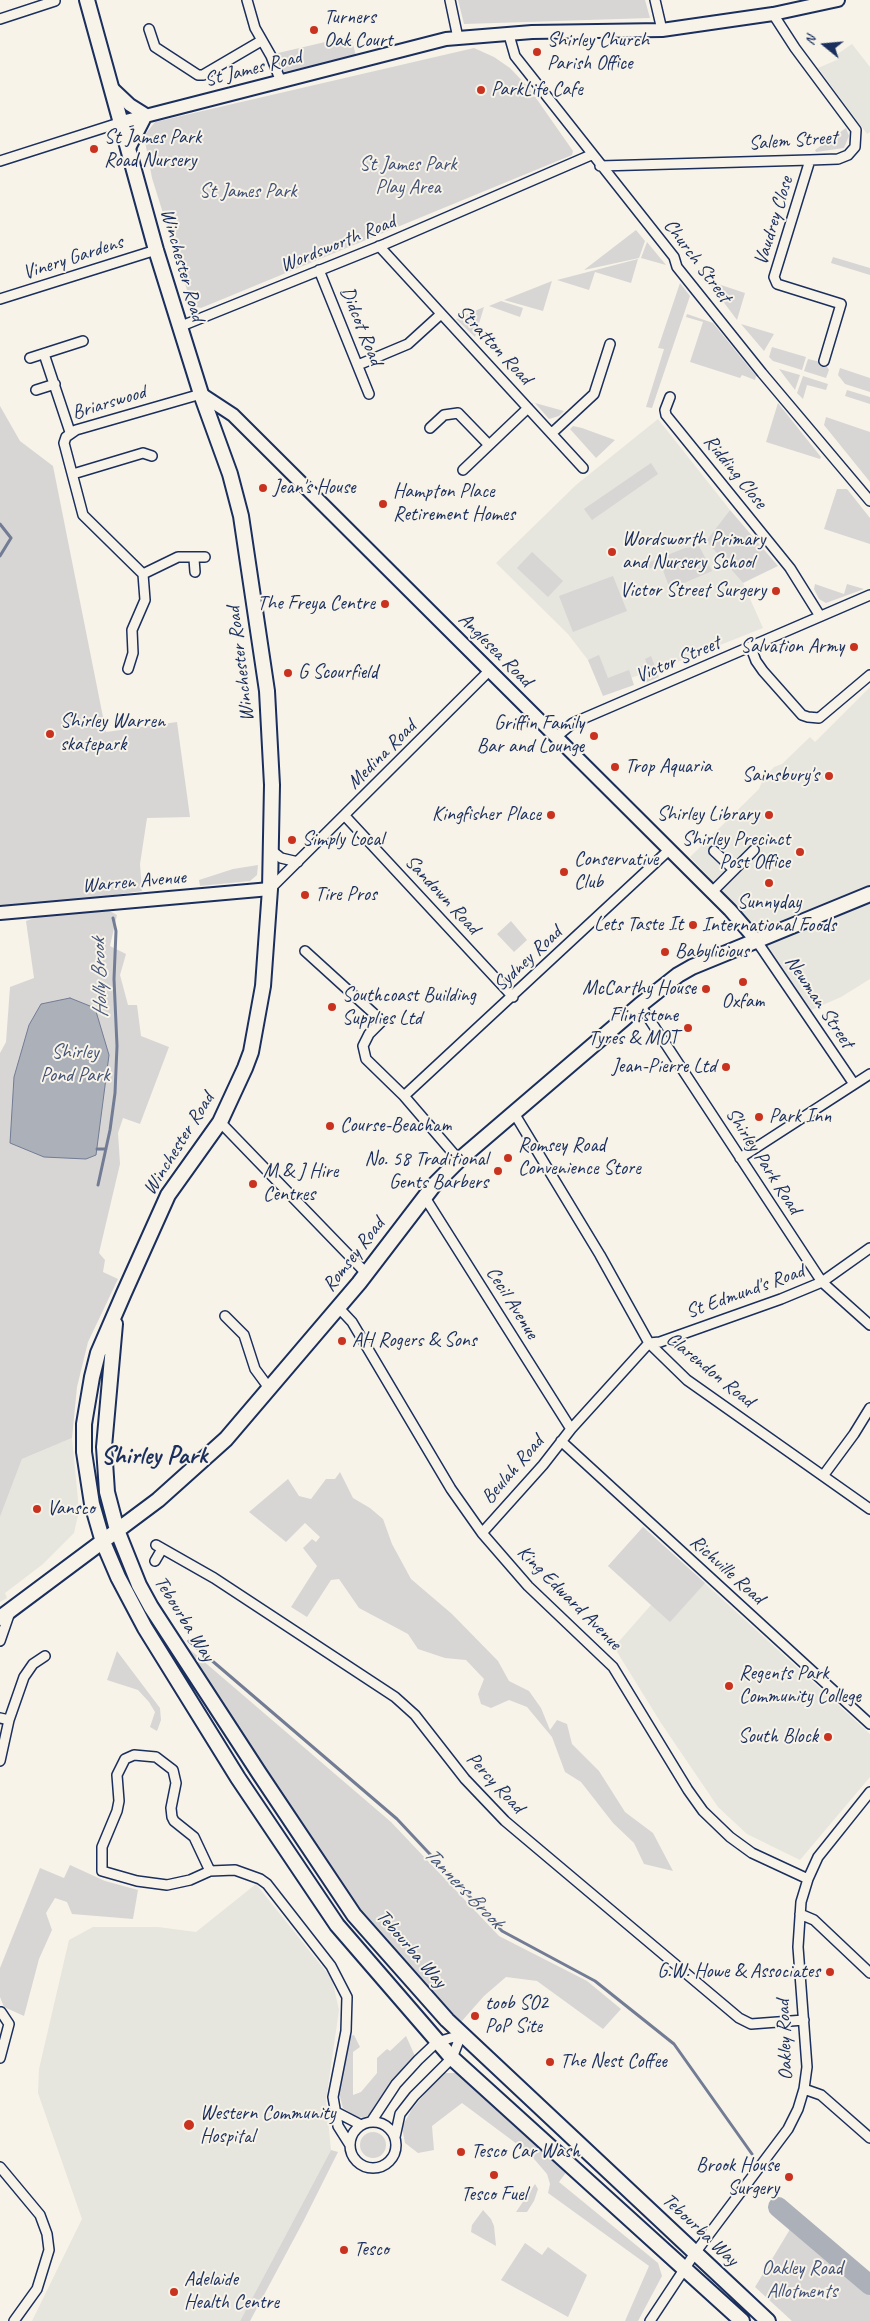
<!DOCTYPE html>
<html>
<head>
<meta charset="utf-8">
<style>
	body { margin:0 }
	#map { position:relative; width:870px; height:2321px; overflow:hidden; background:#f7f3e8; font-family:Caveat,sans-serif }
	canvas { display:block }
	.north { position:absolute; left:800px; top:20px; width:50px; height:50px; -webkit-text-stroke:4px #f7f3e8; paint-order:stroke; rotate:287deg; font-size:14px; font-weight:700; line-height:20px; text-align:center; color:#1b2f5e }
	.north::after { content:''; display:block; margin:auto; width:18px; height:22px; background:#1b2f5e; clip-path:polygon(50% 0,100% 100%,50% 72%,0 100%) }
</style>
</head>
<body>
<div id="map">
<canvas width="870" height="2321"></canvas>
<div class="north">N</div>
</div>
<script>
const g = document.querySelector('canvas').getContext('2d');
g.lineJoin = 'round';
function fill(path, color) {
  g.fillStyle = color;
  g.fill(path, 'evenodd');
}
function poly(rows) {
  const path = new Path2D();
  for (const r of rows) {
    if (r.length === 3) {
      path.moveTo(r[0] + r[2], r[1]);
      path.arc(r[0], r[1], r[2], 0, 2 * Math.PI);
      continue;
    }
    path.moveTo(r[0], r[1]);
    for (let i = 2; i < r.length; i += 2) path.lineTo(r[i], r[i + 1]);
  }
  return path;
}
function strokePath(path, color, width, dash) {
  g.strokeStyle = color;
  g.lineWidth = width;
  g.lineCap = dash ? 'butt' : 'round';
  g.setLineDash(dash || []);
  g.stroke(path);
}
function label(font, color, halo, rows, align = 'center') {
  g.font = font + ' Caveat,sans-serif';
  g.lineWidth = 4;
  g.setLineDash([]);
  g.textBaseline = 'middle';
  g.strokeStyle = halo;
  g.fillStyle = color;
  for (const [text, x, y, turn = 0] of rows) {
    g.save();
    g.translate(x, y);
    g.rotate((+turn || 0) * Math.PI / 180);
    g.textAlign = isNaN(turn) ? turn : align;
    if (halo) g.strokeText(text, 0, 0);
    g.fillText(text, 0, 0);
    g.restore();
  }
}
fill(poly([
	[852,44,870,67,870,132,867,134,818,68,839,59,836,55],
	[658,419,730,510,706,541,743,583,763,628,657,670,600,687,588,660,568,634,496,563,576,485],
	[870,687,870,979,841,997,809,1011,745,916,690,857,759,789,763,779,774,767,782,764,810,737,815,742],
	[72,1438,79,1511,74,1533,43,1564,5,1593,7,1598,0,1602,0,1517,22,1459],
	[643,1527,870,1734,870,1777,800,1860,747,1834,718,1807,661,1723,614,1647,651,1605,608,1566],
	[256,1884,332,1979,339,2010,326,2100,331,2150,240,2321,32,2321,82,2219,38,2093,39,2069,69,1940,93,1927,158,1927,196,1932]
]), '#e6e5de');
fill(poly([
	[458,0,645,0,650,18,464,24],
	[351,36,356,56,283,72,278,53],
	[474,48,494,57,510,68,529,88,573,151,572,155,201,308,192,306,152,178,144,136,155,122],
	[846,128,849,136,844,148,816,152,815,150],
	[636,230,645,241,639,258,584,270],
	[647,242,666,265,641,258],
	[833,257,870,268,870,275,831,263],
	[638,259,631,283,595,272,589,290,557,280],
	[552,281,543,311,504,300],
	[712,282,745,293,737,320,710,284],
	[680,283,690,296,652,408,646,407,664,349,658,348],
	[501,301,523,308,520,317,489,306],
	[484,307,475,337,456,319],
	[687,314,713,323,756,376,755,380,742,375,740,378,690,362,703,322,686,317],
	[741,324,774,334,764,351],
	[772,347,806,357,802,370,773,361,769,357],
	[808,359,825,363,829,370,826,378,804,371],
	[840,368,870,378,870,392,845,384,838,375],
	[779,369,800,375,795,390],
	[803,376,828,384,826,390,807,385,803,399,797,393],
	[847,390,870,397,870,404,845,396],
	[535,403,564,411,559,416,549,419],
	[778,403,821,457,820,459,766,442],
	[0,406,20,441,53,466,106,732,177,722,190,817,147,818,140,864,142,891,0,911],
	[826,417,870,432,870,482,824,425],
	[573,426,582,428,615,440,596,458,570,429],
	[651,463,658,474,592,520,584,509],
	[837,489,847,489,870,518,870,544,824,529],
	[730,510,778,566,743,583,706,541],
	[699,546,712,571,670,589,661,565,644,570,642,565,685,548],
	[532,552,563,581,548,597,517,568],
	[613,576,627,611,573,632,559,596],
	[815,584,844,594,847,584,864,589,826,603,819,599,814,589],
	[599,655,608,678,629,670,634,685,603,696,588,660],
	[651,656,659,677,645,683,640,667,647,664,645,659],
	[258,865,257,875,250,881,200,886,199,880,233,869],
	[106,909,117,915,110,946,126,954,120,975,128,1005,137,1005,141,1036,169,1047,140,1124,123,1118,118,1133,120,1164,99,1253,105,1260,103,1272,118,1279,88,1342,77,1387,72,1438,22,1459,0,1517,0,1053,6,1042,10,987,34,978,26,921,43,915],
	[511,921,527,940,514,952,497,934],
	[102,1363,104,1366,94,1413,93,1435,93,1463,98,1498,96,1498,91,1451,91,1426],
	[340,1472,353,1498,370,1508,383,1519,392,1544,411,1579,452,1614,498,1661,509,1681,529,1691,541,1708,550,1730,557,1720,567,1724,572,1744,599,1771,625,1812,653,1833,673,1871,644,1864,634,1843,613,1823,581,1782,565,1772,552,1737,527,1707,509,1700,491,1708,481,1704,478,1694,484,1679,466,1660,445,1658,418,1649,408,1634,359,1608,339,1579,331,1580,307,1617,291,1607,317,1566,303,1548,312,1539,316,1542,320,1537,305,1523,286,1542,249,1512,288,1479,299,1496,311,1499,326,1479,335,1479],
	[643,1527,705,1583,670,1622,608,1566],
	[180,1641,391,1822,499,1936,587,1981,621,2009,603,2029,537,1981,506,1977,484,1996,461,2022,359,1912],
	[117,1651,160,1708,161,1720,157,1731,150,1727,155,1712,149,1702,138,1690,107,1680],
	[70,1865,105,1881,138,1890,133,1919,72,1914,67,1902,55,1898,46,1913,52,1930,39,1959,24,2016,4,2007,0,1997,0,1968,40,1868,64,1878],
	[354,2035,360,2047,353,2052,353,2095,361,2092,377,2073,377,2058,387,2049,390,2051,406,2036,415,2056,384,2092,369,2116,358,2118,343,2108,339,2093,350,2036],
	[442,2073,457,2073,567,2171,559,2182,658,2263,662,2276,638,2321,625,2321,649,2266,548,2193,550,2184,547,2174,529,2153,462,2103,432,2126,434,2150,418,2153,405,2143,402,2127,412,2109],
	[373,2145,13],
	[331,2150,338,2152,303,2222,250,2321,240,2321],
	[535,2184,538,2189,534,2201,527,2212,516,2212],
	[483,2210,491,2219,494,2226,496,2246,471,2232,472,2225],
	[792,2226,870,2290,870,2321,792,2321,755,2287],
	[525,2243,542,2255,548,2247,587,2275,568,2317,501,2280]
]), '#d7d6d4');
const water = poly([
	[70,998,95,1008,109,1055,96,1155,86,1159,44,1157,10,1143,14,1077,29,1025,41,1004,70,998]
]);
fill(water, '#acb0b9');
strokePath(water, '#727c95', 1);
strokePath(poly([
	[0,524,11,538,0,556],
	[97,1149,106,1149],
	[98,1185,110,1130,115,1093,117,1046,114,979,116,931,113,918],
	[189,1641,397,1819,502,1931,595,1981,674,2044,752,2154]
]), '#727c95', 3);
strokePath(poly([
	[778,2207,870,2285]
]), '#acb0b9', 20);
const street = poly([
	[247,0,255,28,271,56,281,82],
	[450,0,458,38],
	[655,0,662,30],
	[0,19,55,1],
	[149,29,155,47,198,75,203,75,261,41],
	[509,35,515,56,674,257,677,267,762,373,870,501],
	[810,160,774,277,777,284,841,304,824,361],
	[0,161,122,122],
	[600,166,810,160,838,159,848,155,855,147,856,130,795,48,773,14],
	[379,246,583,468],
	[319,270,369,394],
	[0,299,156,250],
	[179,327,385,244,591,155],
	[44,354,70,432],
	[30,358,83,341],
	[358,365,408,344,441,314],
	[36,390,55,384],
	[670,397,665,410,666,415,790,568,820,616],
	[430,428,444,415,458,413,489,445],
	[552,433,594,394,610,344],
	[463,470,528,408],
	[73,474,143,453,152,456],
	[194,559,195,572],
	[143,574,178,557,205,557],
	[751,648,756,661,763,671,802,715,808,717,819,718,870,675],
	[128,669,133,653,132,630,145,600,143,574,83,515,64,443,66,437,76,430,201,394],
	[556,737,573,723,870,595],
	[345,816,513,997],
	[271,850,281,858,298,862],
	[714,851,734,870],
	[270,889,489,671],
	[712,892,754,850],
	[756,940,854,1084],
	[305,951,382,1021,369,1034,363,1046,366,1059,404,1096],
	[640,1005,822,1282,870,1325],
	[514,1113,600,1255,649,1343,687,1380,870,1509],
	[220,1122,366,1273],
	[740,1158,870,1074],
	[459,1160,404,1096,669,850],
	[424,1196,571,1429],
	[338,1307,352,1322,451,1489,482,1533,528,1586,613,1667,688,1790,703,1811,730,1837,752,1853,808,1879],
	[225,1316,244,1335,255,1369,269,1388],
	[561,1441,870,1724],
	[823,1476,854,1434,870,1408],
	[482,1533,543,1465,571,1429,649,1343,660,1342,781,1299,822,1282,870,1248],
	[156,1545,214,1578,395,1697,415,1715,465,1779,505,1821,739,2018,751,2024,804,2020],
	[155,1561,162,1549],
	[0,1641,10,1612],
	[0,1718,9,1720,24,1677,33,1664,45,1656],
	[0,1761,9,1720],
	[210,1871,194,1837,174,1821,172,1817,171,1808,176,1783,173,1770,156,1757,134,1755,125,1759,117,1775,119,1801,117,1811,102,1847,102,1871,137,1881,167,1885,190,1880,210,1871,235,1870,260,1879,267,1884,331,1966,347,1997,346,2031,333,2097,338,2126,350,2145],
	[800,1914,814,1920,870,1973],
	[0,2058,9,2024,1,2012],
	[804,2089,821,2095,870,2138],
	[336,2112,361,2125],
	[373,2145,23],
	[371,2122,396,2084,418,2060,437,2042,461,2035],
	[395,2137,400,2114,414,2096,452,2058,461,2035],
	[0,2167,40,2215,47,2234,49,2250,37,2289,14,2321],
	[650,2321,695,2253,788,2129,798,2109,804,2089,807,2067,798,1947,801,1902,808,1879,818,1857,870,1792]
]);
const secondary = poly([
	[113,89,130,105,146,115],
	[122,122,446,39,532,32,662,30,773,14,838,0],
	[129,148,146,115],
	[201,394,233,415,730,910,756,940],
	[0,913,270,889]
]);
const primary = poly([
	[87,0,156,250,201,394,230,474,241,516,267,691,272,785,270,889,263,986,251,1052,245,1068,220,1122,168,1195,124,1293,98,1353,92,1377,84,1424,84,1452,92,1504,103,1542,118,1577,145,1628,238,1778,337,1925,452,2058,742,2321],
	[115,1324,104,1447,107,1492,117,1530,139,1585,151,1607,259,1773,354,1915,447,2020,768,2321],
	[0,1618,158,1500,226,1439,359,1283,434,1185,459,1160,640,1005,678,975,692,967,870,894]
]);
strokePath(street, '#1b2f5e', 12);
strokePath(secondary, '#1b2f5e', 16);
strokePath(primary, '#1b2f5e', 18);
strokePath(street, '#f7f3e8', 9);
strokePath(secondary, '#f7f3e8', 12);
strokePath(primary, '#f7f3e8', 14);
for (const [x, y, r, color] of [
	[314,30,5,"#c8321e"],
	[537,52,5,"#c8321e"],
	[481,90,5,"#c8321e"],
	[94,149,5,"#c8321e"],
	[263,488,5,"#c8321e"],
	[383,504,5,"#c8321e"],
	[612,552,5,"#c8321e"],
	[776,591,5,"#c8321e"],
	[385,604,5,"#c8321e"],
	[854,647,5,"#c8321e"],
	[288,673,5,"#c8321e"],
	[50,734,5,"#c8321e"],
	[594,736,5,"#c8321e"],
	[615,767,5,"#c8321e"],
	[829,776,5,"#c8321e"],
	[551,815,5,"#c8321e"],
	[769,815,5,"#c8321e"],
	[292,840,5,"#c8321e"],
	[800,852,5,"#c8321e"],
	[564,872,5,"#c8321e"],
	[769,883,5,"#c8321e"],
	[305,895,5,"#c8321e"],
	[693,925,5,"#c8321e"],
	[665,952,5,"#c8321e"],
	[743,982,5,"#c8321e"],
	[706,989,5,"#c8321e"],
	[332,1007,5,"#c8321e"],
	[688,1028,5,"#c8321e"],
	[726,1067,5,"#c8321e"],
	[759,1117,5,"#c8321e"],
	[330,1126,5,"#c8321e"],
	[508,1158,5,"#c8321e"],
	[498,1171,5,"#c8321e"],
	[253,1184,5,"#c8321e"],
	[342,1341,5,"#c8321e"],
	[37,1509,5,"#c8321e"],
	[729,1686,5,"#c8321e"],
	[828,1737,5,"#c8321e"],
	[830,1972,5,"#c8321e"],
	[475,2016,5,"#c8321e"],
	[550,2062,5,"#c8321e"],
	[189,2125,6,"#c8321e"],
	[461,2152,5,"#c8321e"],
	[494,2175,5,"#c8321e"],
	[789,2177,5,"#c8321e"],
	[344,2250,5,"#c8321e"],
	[174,2292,5,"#c8321e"]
]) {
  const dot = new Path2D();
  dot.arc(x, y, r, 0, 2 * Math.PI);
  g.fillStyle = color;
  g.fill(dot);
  strokePath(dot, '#f7f3e8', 2);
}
label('20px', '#1b2f5e', '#f7f3e8', [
	["Turners",324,18],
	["Oak Court",324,41],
	["Shirley Church",547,41],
	["Parish Office",547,64],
	["ParkLife Cafe",491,90],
	["St James Park",104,138],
	["Road Nursery",104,161],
	["Jean's House",273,488],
	["Hampton Place",393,492],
	["Retirement Homes",393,515],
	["Wordsworth Primary",622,540],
	["and Nursery School",622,563],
	["Victor Street Surgery",766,591,"right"],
	["The Freya Centre",375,604,"right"],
	["Salvation Army",844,647,"right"],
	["G Scourfield",298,673],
	["Shirley Warren",60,722],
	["skatepark",60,745],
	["Griffin Family",584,724,"right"],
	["Bar and Lounge",584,747,"right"],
	["Trop Aquaria",625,767],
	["Sainsbury's",819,776,"right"],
	["Kingfisher Place",541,815,"right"],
	["Shirley Library",759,815,"right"],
	["Simply Local",302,840],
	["Shirley Precinct",790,840,"right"],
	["Post Office",790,863,"right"],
	["Conservative",574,860],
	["Club",574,883],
	["Tire Pros",315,895],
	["Sunnyday",769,903,"center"],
	["International Foods",769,926,"center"],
	["Lets Taste It",683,925,"right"],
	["Babylicious",675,952],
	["McCarthy House",696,989,"right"],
	["Southcoast Building",342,996],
	["Supplies Ltd",342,1019],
	["Oxfam",743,1002,"center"],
	["Flintstone",678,1016,"right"],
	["Tyres & MOT",678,1039,"right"],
	["Jean-Pierre Ltd",716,1067,"right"],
	["Park Inn",769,1117],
	["Course-Beacham",340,1126],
	["Romsey Road",518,1146],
	["Convenience Store",518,1169],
	["No. 58 Traditional",488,1160,"right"],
	["Gents Barbers",488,1183,"right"],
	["M & J Hire",263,1172],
	["Centres",263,1195],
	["AH Rogers & Sons",352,1341],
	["Vansco",47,1509],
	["Regents Park",739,1674],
	["Community College",739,1697],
	["South Block",818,1737,"right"],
	["G.W. Howe & Associates",820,1972,"right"],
	["toob SO2",485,2004],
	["PoP Site",485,2027],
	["The Nest Coffee",560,2062],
	["Western Community",200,2114],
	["Hospital",200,2137],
	["Tesco Car Wash",471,2152],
	["Brook House",779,2166,"right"],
	["Surgery",779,2189,"right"],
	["Tesco Fuel",494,2195,"center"],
	["Tesco",354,2250],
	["Adelaide",184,2280],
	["Health Centre",184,2303]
], 'left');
label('20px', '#1b2f5e', '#f7f3e8', [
	["St James Road",253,69,-14],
	["Salem Street",793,141,-4],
	["Vaudrey Close",774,221,-73],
	["Wordsworth Road",338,244,-22],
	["Vinery Gardens",73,258,-18],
	["Church Street",697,261,53],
	["Winchester Road",182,265,74],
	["Didcot Road",361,326,68],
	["Stratton Road",494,345,47],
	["Briarswood",109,403,-17],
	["Ridding Close",735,472,51],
	["Anglesea Road",495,650,45],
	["Victor Street",678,660,-23],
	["Winchester Road",241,664,-97],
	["Medina Road",382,755,-45],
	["Warren Avenue",134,882,-5],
	["Sandown Road",442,895,47],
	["Sydney Road",528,959,-43],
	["Newman Street",819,1002,56],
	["Winchester Road",179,1144,-58],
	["Shirley Park Road",763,1161,57],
	["Romsey Road",354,1255,-52],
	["St Edmund's Road",745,1292,-20],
	["Cecil Avenue",512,1303,58],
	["Clarendon Road",710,1370,39],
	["Beulah Road",513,1470,-49],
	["Richville Road",727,1570,42],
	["King Edward Avenue",569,1598,45],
	["Tebourba Way",184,1619,58],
	["Percy Road",495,1783,47],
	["Tebourba Way",411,1949,49],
	["Oakley Road",785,2040,-92],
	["Tebourba Way",700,2230,43]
]);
label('20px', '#415076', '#f7f3e8', [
	["St James Park",408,165],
	["Play Area",408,188],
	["St James Park",248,192],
	["Shirley",75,1053],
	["Pond Park",75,1076],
	["Oakley Road",802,2269],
	["Allotments",802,2292]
]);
label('italic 21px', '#465679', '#f7f3e8', [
	["Holly Brook",100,978,-92],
	["Tanners Brook",463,1888,46]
]);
label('bold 25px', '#1b2f5e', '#f7f3e8', [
	["Shirley Park",154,1456]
]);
</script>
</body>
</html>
